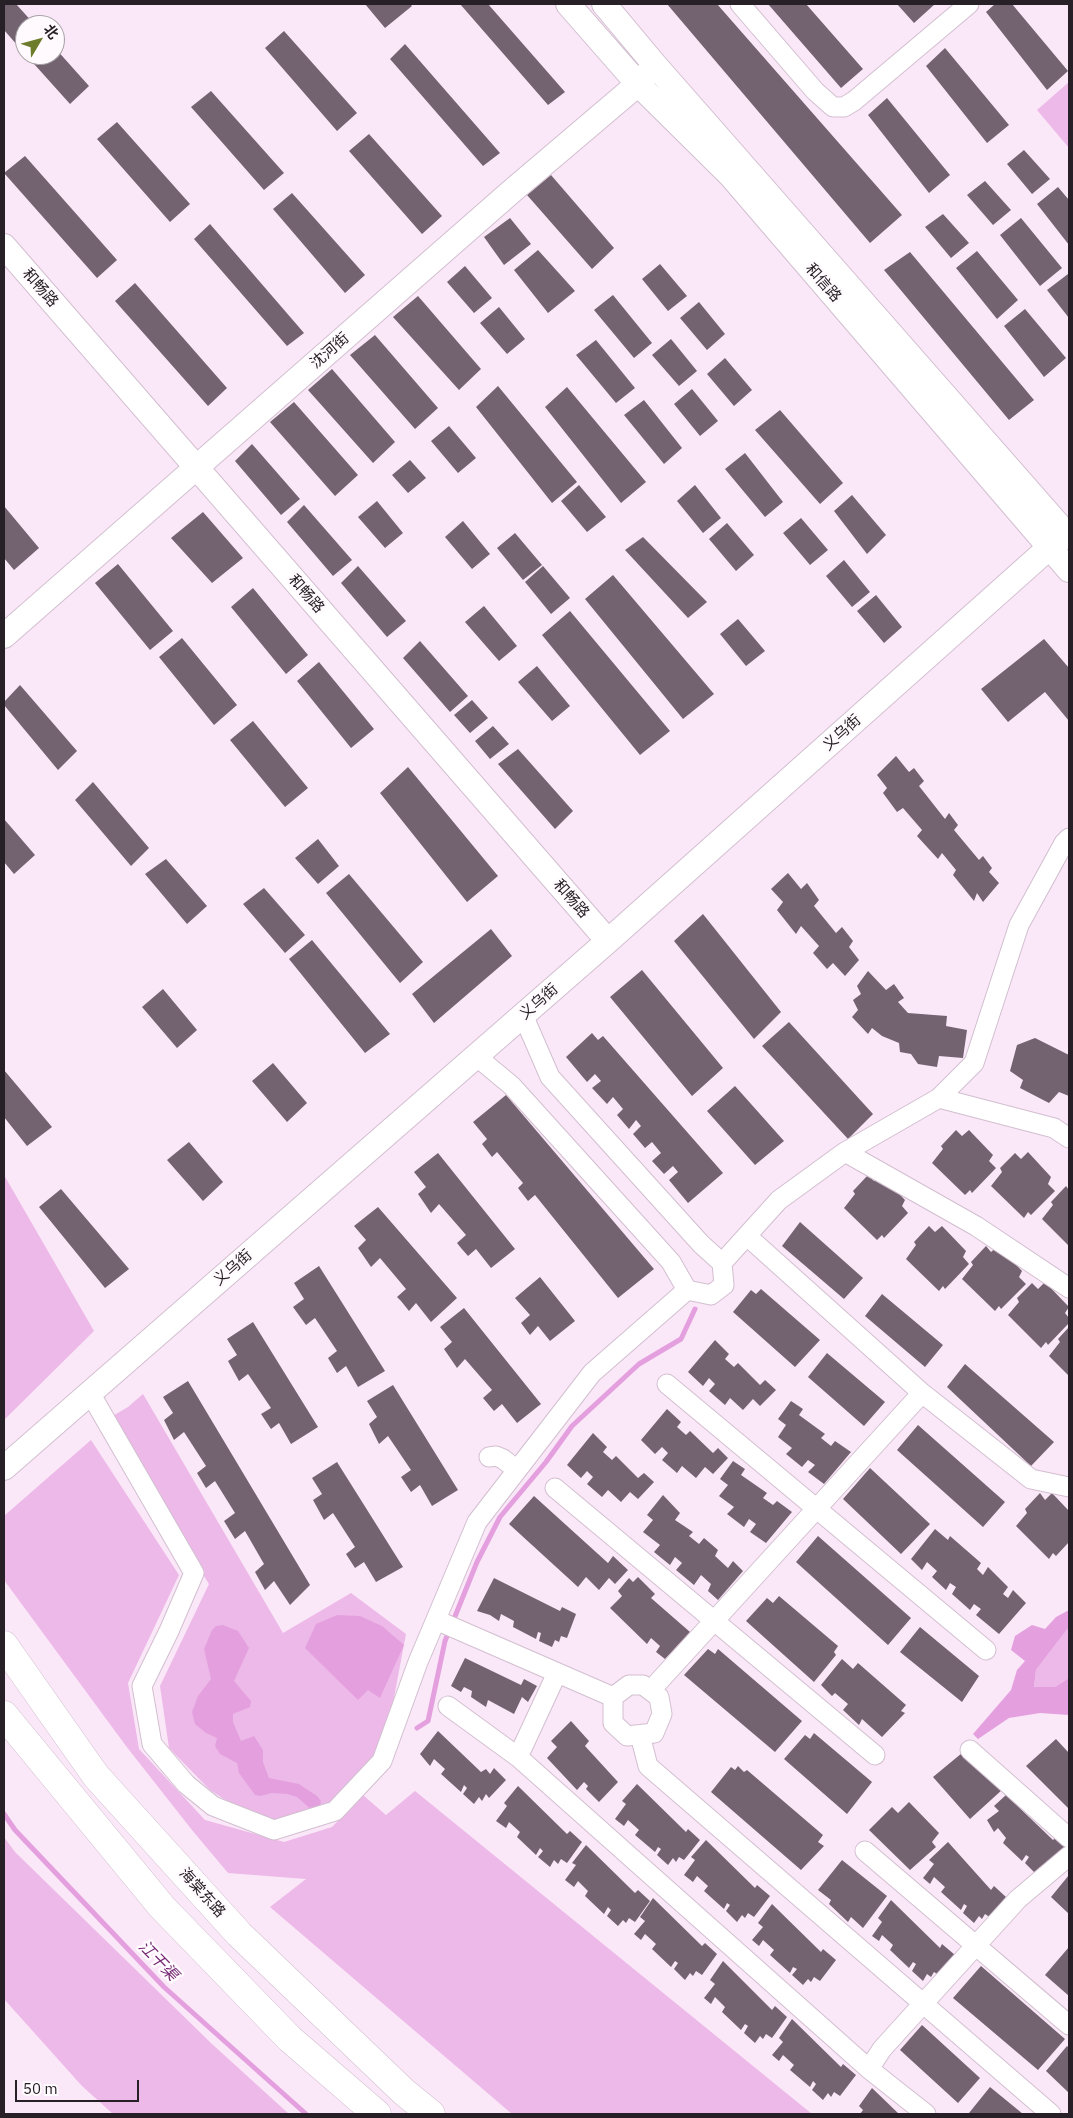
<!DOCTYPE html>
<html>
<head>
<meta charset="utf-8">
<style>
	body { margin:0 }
	#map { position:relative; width:1073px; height:2118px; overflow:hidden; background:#fae7f8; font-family:"IBM Plex Sans","Noto Sans SC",sans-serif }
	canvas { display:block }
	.frame { position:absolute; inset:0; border:5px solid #272127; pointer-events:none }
	.north { position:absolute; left:15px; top:15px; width:50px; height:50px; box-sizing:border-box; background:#fefafd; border:1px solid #a8a3a7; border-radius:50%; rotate:53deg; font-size:14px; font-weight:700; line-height:20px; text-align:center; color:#272127 }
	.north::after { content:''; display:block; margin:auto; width:18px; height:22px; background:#6c7c2b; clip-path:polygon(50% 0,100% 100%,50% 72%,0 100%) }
	.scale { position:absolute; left:15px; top:2080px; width:124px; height:22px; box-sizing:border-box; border:2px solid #272127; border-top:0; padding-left:6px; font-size:15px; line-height:18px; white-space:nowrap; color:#272127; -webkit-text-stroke:4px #fefafd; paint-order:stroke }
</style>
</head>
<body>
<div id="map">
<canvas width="1073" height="2118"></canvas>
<div class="frame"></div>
<div class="north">北</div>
<div class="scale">50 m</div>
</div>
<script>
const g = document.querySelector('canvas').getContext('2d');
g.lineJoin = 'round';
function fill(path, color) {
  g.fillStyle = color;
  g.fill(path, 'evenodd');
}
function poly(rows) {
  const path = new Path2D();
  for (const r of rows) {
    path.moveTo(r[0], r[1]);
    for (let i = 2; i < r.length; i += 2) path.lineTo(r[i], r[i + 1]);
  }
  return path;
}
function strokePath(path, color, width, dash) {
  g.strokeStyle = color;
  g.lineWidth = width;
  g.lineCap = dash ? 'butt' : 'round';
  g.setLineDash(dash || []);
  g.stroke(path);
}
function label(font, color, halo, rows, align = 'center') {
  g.font = font + ' "IBM Plex Sans","Noto Sans SC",sans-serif';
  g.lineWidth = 5;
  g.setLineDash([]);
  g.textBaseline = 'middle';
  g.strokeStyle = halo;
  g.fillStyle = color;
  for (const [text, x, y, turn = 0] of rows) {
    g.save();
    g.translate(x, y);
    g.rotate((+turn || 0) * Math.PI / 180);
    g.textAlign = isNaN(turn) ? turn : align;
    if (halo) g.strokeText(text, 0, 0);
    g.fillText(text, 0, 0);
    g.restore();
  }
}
fill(poly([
	[1069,82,1069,148,1037,110],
	[4,1175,94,1331,4,1420],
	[143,1394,283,1633,351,1593,406,1634,382,1761,335,1811,265,1826,210,1790,169,1748,160,1686,209,1584,106,1420,128,1407],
	[91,1440,179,1575,128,1683,139,1749,205,1820,284,1842,332,1827,363,1795,386,1815,415,1791,812,2114,512,2114,270,1907,306,1879,228,1873,192,1830,126,1746,4,1580,4,1516],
	[1069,1627,1069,1678,1055,1687,1034,1687,1036,1670],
	[4,1837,15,1852,212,2044,289,2114,113,2114,82,2086,4,1999]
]), '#edb9e8');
fill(poly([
	[1069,1610,1069,1627,1036,1670,1034,1687,1055,1687,1069,1678,1069,1715,1040,1713,1009,1718,978,1739,973,1734,1011,1690,1017,1670,1025,1661,1011,1650,1015,1636,1032,1625,1045,1629,1056,1617],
	[337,1615,360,1616,382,1626,404,1645,380,1698,368,1690,358,1700,305,1648,316,1624],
	[223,1625,238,1631,249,1648,234,1681,251,1701,250,1707,233,1714,233,1722,241,1741,254,1736,263,1750,263,1762,269,1778,299,1784,317,1796,321,1801,319,1809,314,1812,297,1797,287,1794,272,1793,260,1796,255,1795,239,1773,237,1763,220,1754,215,1746,217,1738,206,1733,195,1724,192,1712,198,1696,211,1679,204,1649,212,1630,216,1626]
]), '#e4a0de');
strokePath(poly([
	[417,1728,428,1721,445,1641,477,1562,500,1517,546,1462,572,1426,639,1364,681,1339,695,1309],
	[4,1814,15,1830,164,1987,306,2114]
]), '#e4a0de', 5);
fill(poly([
	[4,4,16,4,35,25,25,25,25,54,4,30],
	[365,4,410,4,412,6,385,28],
	[460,4,488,4,565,92,548,105],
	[667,4,717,4,902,215,870,243],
	[768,4,806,4,863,69,841,88],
	[897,4,935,4,914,23],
	[995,4,1012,4,1068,71,1047,90,986,12],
	[284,31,357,113,337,131,265,48],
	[405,44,500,153,483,166,390,59],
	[55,48,89,86,70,104,26,55,55,55],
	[945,48,1009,125,987,143,926,66],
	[211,91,284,173,264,190,191,107],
	[887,98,950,175,929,193,868,115],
	[117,122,190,204,170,222,97,139],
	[369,134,442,216,422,234,349,151],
	[1024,150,1050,179,1032,194,1007,164],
	[25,156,117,260,97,278,4,173],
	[551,175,614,248,592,269,527,195],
	[985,181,1011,210,993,225,967,195],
	[1058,187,1069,200,1069,245,1037,204],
	[292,193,365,275,345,293,273,209],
	[943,214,969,243,951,258,925,227],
	[510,218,531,244,504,265,484,237],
	[1021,218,1062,268,1040,286,1000,235],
	[210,224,304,333,287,346,194,239],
	[538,250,575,291,548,313,514,270],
	[977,251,1018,300,997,319,956,268],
	[910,252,1034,400,1009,420,884,270],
	[660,264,687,296,668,311,642,279],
	[465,266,492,298,474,313,447,282],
	[1068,274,1069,275,1069,318,1047,290],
	[135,283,227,388,208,406,115,301],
	[613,295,652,343,634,358,594,310],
	[418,296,481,369,459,390,393,317],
	[699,302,725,334,707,350,680,318],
	[499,307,525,339,507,354,480,323],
	[1025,309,1066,358,1044,377,1004,326],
	[375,335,438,408,415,429,350,355],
	[671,339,697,371,679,386,652,355],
	[596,340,635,388,616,403,576,355],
	[725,358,752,390,734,406,707,374],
	[332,369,395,442,373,463,308,390],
	[498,386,577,482,552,503,476,407],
	[567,387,646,482,621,503,545,407],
	[692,389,718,421,700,436,674,404],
	[644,400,682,448,664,464,624,415],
	[294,402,358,475,335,496,270,422],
	[780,410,843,483,820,504,755,430],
	[449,426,476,458,458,473,431,441],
	[252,444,300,499,281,515,235,461],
	[745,453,783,502,765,517,725,469],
	[410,460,426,478,408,493,392,475],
	[579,485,606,517,587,532,561,501],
	[695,485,721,518,703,533,677,501],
	[852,495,886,535,867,554,834,511],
	[377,501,403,533,385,548,358,517],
	[304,505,352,560,333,576,287,522],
	[4,506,39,548,14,570,4,558],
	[203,512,243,558,212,583,171,538],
	[801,518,828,550,810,565,783,533],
	[463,521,490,554,472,569,445,537],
	[727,523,754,555,736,571,709,539],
	[515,533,542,565,523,580,497,548],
	[643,537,707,602,688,618,625,550],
	[844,560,870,592,852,607,826,576],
	[118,564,173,631,150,650,95,583],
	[358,566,406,621,387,637,341,583],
	[543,566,570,598,551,614,525,582],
	[613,575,714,694,683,719,585,599],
	[253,588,308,655,286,674,231,607],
	[876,595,902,627,884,643,857,611],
	[484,606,517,646,499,661,465,622],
	[570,611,670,731,640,755,542,635],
	[738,619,765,651,746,666,720,634],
	[182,638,237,705,214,725,159,657],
	[1044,639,1069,668,1069,721,1045,692,1008,722,981,689],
	[420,641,468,696,450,712,403,658],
	[319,662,374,729,351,748,297,681],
	[537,666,570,706,552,721,518,682],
	[20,685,77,751,58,770,4,705,4,702],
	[472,700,488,718,470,733,454,715],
	[253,721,308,788,285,807,230,740],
	[493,726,509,744,490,759,475,741],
	[518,749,573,811,555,829,498,764],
	[896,756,909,772,914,768,924,781,919,786,945,819,949,813,958,825,954,830,979,860,983,856,992,868,989,872,999,883,983,902,977,893,974,901,953,875,956,870,942,853,938,859,917,836,922,830,903,808,897,812,883,793,887,788,877,775],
	[408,767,498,876,467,902,380,793],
	[93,782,149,848,131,866,75,800],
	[4,819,35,855,14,874,4,862],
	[318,839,339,866,318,884,295,858],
	[166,859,207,906,187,924,145,874],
	[788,873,801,889,807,883,819,900,814,906,836,933,842,927,853,941,849,947,859,960,845,976,833,963,827,969,813,953,819,946,801,926,796,934,777,910,783,902,771,889],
	[349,874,423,962,400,983,326,893],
	[264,888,305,935,285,953,243,904],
	[703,914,781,1012,754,1039,674,941],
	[491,929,512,956,434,1023,412,994],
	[312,940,390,1034,365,1053,289,959],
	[642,970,723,1068,692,1096,610,997],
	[868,971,886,990,894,984,904,998,898,1002,908,1013,947,1016,946,1026,967,1030,963,1058,939,1056,937,1067,918,1064,911,1054,900,1052,899,1043,882,1036,872,1028,868,1034,852,1017,858,1010,853,1000,861,994,857,986],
	[163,989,197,1030,177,1048,142,1007],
	[789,1022,873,1114,848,1139,762,1046],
	[592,1033,598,1040,603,1036,723,1173,688,1203,669,1180,678,1172,673,1166,664,1174,652,1161,661,1153,652,1142,645,1148,633,1134,641,1126,636,1120,629,1129,617,1115,623,1109,613,1097,607,1104,592,1088,601,1081,595,1074,587,1082,566,1057],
	[1035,1038,1069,1055,1069,1096,1059,1092,1049,1103,1020,1088,1023,1080,1010,1071,1017,1045],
	[273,1063,307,1103,287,1122,252,1081],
	[4,1070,52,1127,27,1146,4,1117],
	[735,1086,784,1141,755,1165,707,1111],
	[506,1095,654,1269,618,1298,535,1195,528,1201,518,1188,523,1183,497,1152,492,1157,482,1144,487,1139,473,1122],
	[956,1130,962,1136,969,1130,993,1155,989,1161,996,1168,972,1193,970,1190,965,1195,932,1163,943,1149,941,1146],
	[189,1142,223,1182,203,1201,167,1160],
	[1028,1152,1051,1177,1048,1184,1055,1191,1031,1215,1028,1212,1024,1218,991,1186,1002,1172,1000,1168,1015,1153,1021,1159],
	[438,1153,515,1249,491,1268,476,1249,468,1256,461,1248,457,1243,466,1235,439,1204,431,1213,418,1194,426,1187,414,1172],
	[868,1175,874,1181,881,1175,905,1200,902,1206,908,1213,884,1238,882,1235,877,1240,844,1208,855,1194,853,1191],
	[1066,1186,1069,1190,1069,1246,1042,1219,1053,1205,1051,1202],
	[61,1189,129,1269,105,1288,39,1207],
	[378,1207,457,1298,431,1322,416,1303,409,1311,401,1301,397,1297,406,1289,380,1258,371,1267,358,1248,366,1240,354,1226],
	[800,1222,863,1278,844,1299,782,1246],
	[929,1226,935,1232,942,1226,966,1251,963,1257,969,1264,945,1289,943,1286,939,1291,906,1259,916,1245,914,1242],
	[986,1246,991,1252,998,1246,1022,1271,1019,1277,1026,1284,1001,1309,999,1306,995,1311,962,1279,973,1265,971,1262],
	[319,1266,385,1371,358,1387,346,1366,337,1373,328,1358,337,1351,315,1318,306,1325,293,1307,304,1299,294,1283],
	[540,1277,575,1321,550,1341,538,1326,530,1335,521,1323,530,1315,515,1298],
	[1045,1282,1069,1307,1065,1313,1069,1318,1069,1323,1048,1345,1046,1342,1041,1348,1008,1315,1019,1302,1017,1298,1032,1283,1038,1289],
	[761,1289,820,1340,795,1367,733,1312,751,1290,756,1294],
	[882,1294,943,1345,925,1367,865,1316],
	[464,1308,541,1404,517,1423,502,1404,494,1411,483,1398,492,1390,465,1359,457,1368,444,1349,452,1342,440,1327],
	[253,1322,318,1427,291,1444,279,1423,271,1429,261,1414,271,1408,248,1374,239,1381,228,1361,237,1355,227,1339],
	[1069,1327,1069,1376,1049,1356,1060,1342,1058,1339],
	[715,1340,729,1354,725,1359,734,1367,738,1363,760,1385,765,1380,776,1390,760,1406,753,1399,743,1410,730,1398,725,1405,709,1391,715,1384,709,1378,703,1386,688,1372],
	[827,1353,885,1402,864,1426,808,1377],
	[965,1364,1054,1442,1031,1466,947,1387],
	[188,1381,310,1585,290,1605,274,1581,265,1590,255,1572,264,1564,245,1531,235,1539,224,1521,235,1513,215,1481,206,1488,197,1473,206,1466,184,1432,174,1440,164,1420,173,1413,163,1397],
	[393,1385,458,1490,432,1506,420,1485,411,1492,401,1477,411,1470,388,1436,379,1444,369,1424,377,1417,367,1401],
	[791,1401,803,1409,799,1415,825,1434,821,1438,831,1446,835,1441,851,1452,824,1484,808,1472,815,1465,808,1460,802,1467,786,1454,792,1448,778,1437,786,1425,778,1419],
	[667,1409,681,1422,677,1427,686,1435,690,1431,713,1453,718,1448,728,1458,713,1474,705,1467,696,1478,682,1466,677,1473,662,1460,668,1453,662,1447,655,1454,641,1440],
	[918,1425,1005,1502,983,1527,897,1450],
	[593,1433,607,1447,603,1452,612,1460,616,1456,638,1478,644,1473,654,1482,638,1499,630,1492,621,1502,608,1490,602,1497,587,1484,593,1477,587,1471,581,1478,567,1465],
	[733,1461,745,1469,741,1475,767,1493,763,1498,773,1505,777,1501,792,1512,766,1543,750,1532,756,1524,749,1519,744,1527,727,1514,734,1507,719,1496,728,1485,720,1479],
	[337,1462,403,1567,376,1582,364,1562,355,1568,346,1554,355,1547,333,1513,324,1520,313,1500,322,1494,312,1478],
	[870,1468,930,1524,901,1554,843,1499],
	[1040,1493,1045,1500,1052,1493,1069,1511,1069,1542,1056,1556,1053,1553,1049,1559,1016,1526,1027,1513,1025,1509],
	[663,1495,680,1513,675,1520,693,1532,689,1536,699,1544,704,1538,718,1550,715,1556,728,1568,733,1561,743,1571,718,1600,708,1591,711,1584,701,1575,694,1585,676,1570,682,1563,675,1557,670,1565,654,1552,660,1545,643,1532,653,1520,647,1515],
	[534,1496,608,1563,613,1556,628,1570,615,1584,609,1578,599,1590,586,1577,578,1587,509,1524],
	[935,1529,948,1540,950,1536,981,1563,977,1569,983,1575,988,1567,1008,1587,1003,1594,1008,1598,1013,1590,1026,1603,999,1634,976,1615,981,1609,974,1604,970,1610,952,1594,956,1587,950,1583,946,1590,932,1577,937,1571,927,1562,922,1570,911,1559],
	[818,1536,911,1618,888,1645,796,1562],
	[638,1577,655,1594,651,1598,690,1632,665,1659,656,1652,660,1646,651,1638,647,1644,610,1608,622,1596,618,1591,629,1578,633,1582],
	[494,1578,560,1611,562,1607,576,1614,567,1638,561,1636,559,1642,555,1640,552,1647,539,1641,541,1633,538,1632,536,1639,513,1627,514,1621,501,1614,499,1621,490,1615,477,1611],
	[779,1596,838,1646,834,1652,836,1655,814,1682,746,1621,767,1598,773,1603],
	[920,1627,979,1676,962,1702,900,1652],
	[708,1649,715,1654,718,1649,802,1721,775,1752,684,1675],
	[465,1658,521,1685,524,1679,537,1686,528,1702,522,1697,514,1714,488,1700,486,1707,471,1697,472,1691,464,1687,461,1692,451,1686],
	[842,1659,853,1669,858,1663,906,1705,901,1711,905,1713,882,1737,862,1719,859,1725,843,1710,848,1704,835,1693,832,1696,821,1685],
	[571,1721,589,1741,585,1746,618,1782,599,1802,586,1789,588,1786,584,1782,577,1790,547,1758,557,1747,551,1741],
	[438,1731,481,1772,486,1769,490,1774,494,1768,506,1780,489,1798,486,1794,482,1801,479,1797,474,1804,463,1794,467,1788,464,1785,461,1792,441,1774,445,1769,434,1759,430,1766,420,1754],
	[814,1733,872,1782,847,1814,784,1759,805,1735,810,1739],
	[1056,1739,1069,1753,1069,1809,1026,1766],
	[962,1753,1003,1789,970,1819,933,1777],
	[738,1766,744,1772,747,1770,823,1835,818,1842,824,1846,801,1870,711,1792,731,1767,735,1770],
	[637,1784,686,1832,688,1829,700,1840,684,1860,679,1857,676,1862,673,1858,668,1865,657,1855,661,1849,658,1847,655,1852,635,1835,639,1830,628,1820,624,1826,615,1819,626,1804,622,1801],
	[518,1786,567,1834,570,1831,582,1842,567,1863,561,1859,558,1864,554,1860,550,1867,538,1857,543,1851,540,1848,536,1855,517,1837,520,1832,509,1822,506,1828,496,1821,507,1806,504,1803],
	[1006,1795,1053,1840,1056,1837,1068,1848,1044,1870,1040,1867,1036,1874,1025,1863,1029,1857,1026,1855,1022,1861,1003,1843,1006,1838,998,1828,994,1832,987,1820,999,1811,994,1806],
	[909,1802,939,1833,932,1842,936,1847,910,1870,869,1830,892,1807,898,1813],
	[706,1840,755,1888,757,1885,770,1896,754,1917,748,1913,745,1918,742,1915,737,1922,726,1911,730,1905,727,1903,724,1909,704,1891,708,1886,697,1876,693,1882,684,1875,695,1860,691,1857],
	[948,1842,991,1890,994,1886,1006,1897,991,1918,985,1914,982,1919,979,1916,974,1923,963,1913,967,1906,964,1904,961,1910,941,1892,945,1887,934,1877,930,1884,923,1878,934,1864,929,1860],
	[586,1845,635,1893,638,1890,650,1901,635,1922,629,1918,626,1923,623,1920,618,1926,607,1916,611,1910,608,1907,604,1914,585,1896,588,1891,578,1881,574,1887,565,1880,576,1865,572,1863],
	[842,1860,887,1896,863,1928,851,1917,848,1922,829,1904,831,1900,818,1890],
	[1069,1875,1069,1914,1051,1897],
	[653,1898,702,1946,705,1943,717,1954,702,1975,696,1971,693,1976,690,1973,685,1980,674,1969,678,1963,675,1961,671,1967,652,1949,656,1944,645,1934,641,1940,634,1934,645,1921,640,1917],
	[891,1900,940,1948,942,1944,955,1955,940,1976,934,1972,931,1977,927,1974,923,1981,912,1971,916,1964,913,1962,909,1968,890,1950,893,1945,882,1935,879,1941,872,1936,882,1922,878,1918],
	[772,1904,821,1952,823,1949,836,1960,820,1981,814,1977,811,1982,808,1979,803,1985,792,1975,797,1969,793,1967,790,1973,770,1955,774,1950,763,1940,759,1946,752,1940,763,1927,758,1923],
	[1069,1947,1069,1996,1045,1975],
	[723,1961,772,2010,775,2006,787,2017,772,2038,766,2034,763,2039,760,2036,755,2043,744,2033,748,2026,745,2024,741,2030,722,2012,725,2007,715,1997,711,2004,704,1998,715,1984,710,1980],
	[981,1966,1065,2039,1038,2070,953,1998],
	[792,2019,841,2067,843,2064,856,2075,840,2096,834,2092,831,2097,828,2093,823,2100,812,2090,816,2084,813,2081,810,2087,790,2070,794,2065,783,2055,779,2061,772,2055,783,2042,779,2038],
	[922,2025,980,2078,958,2103,900,2050],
	[1067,2046,1069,2048,1069,2093,1046,2071],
	[990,2087,1023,2114,971,2114,969,2113],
	[872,2088,899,2114,860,2114,863,2110,859,2106]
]), '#736371');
const minor = poly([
	[740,4,815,91,833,107,844,107,854,101,969,4],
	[476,1056,512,1086,671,1262,687,1290,711,1295,724,1285,722,1263,701,1244,550,1077,523,1015],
	[939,1098,974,1063,1019,925,1064,843,1069,838],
	[845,1152,976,1226,1069,1288],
	[747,1236,922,1393,1031,1479,1069,1487],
	[722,1263,779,1200,845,1152,939,1098,1054,1128,1069,1138],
	[667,1384,986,1650],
	[90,1393,194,1573,169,1631,142,1686,152,1744,186,1784,213,1806,274,1830,335,1811,382,1761,418,1662,477,1522,592,1373,687,1290],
	[489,1457,496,1456,503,1459,517,1470],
	[555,1488,875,1755],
	[436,1620,613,1697],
	[557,1673,518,1757,869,2069,926,2114],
	[629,1685,643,1685,659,1697,662,1714,654,1733,627,1736,613,1723,613,1697,629,1685],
	[651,1690,922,1393],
	[448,1706,518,1757],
	[640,1735,648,1766,1051,2114],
	[970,1750,1069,1838],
	[865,1851,1069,2025],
	[869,2069,882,2049,1018,1899,1069,1856]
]);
const tertiary = poly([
	[568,4,638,84,731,176,1069,570],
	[604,4,655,65,1069,537],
	[4,246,608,941],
	[4,636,512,191,638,84,655,65],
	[4,1468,608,941,1069,530]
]);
const primary = poly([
	[4,1645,96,1776,239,1934,404,2092,431,2114],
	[4,1715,162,1907,290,2039,377,2114]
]);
strokePath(minor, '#d2bfd0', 21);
strokePath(tertiary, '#d2bfd0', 26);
strokePath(primary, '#d2bfd0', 29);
strokePath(minor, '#fff', 19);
strokePath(tertiary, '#fff', 24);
strokePath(primary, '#fff', 28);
label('15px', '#272127', '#fefafd', [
	["和信路",823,283,49],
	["和畅路",40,288,49],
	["沈河街",330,351,-41],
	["和畅路",306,594,49],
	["义乌街",842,733,-42],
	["和畅路",571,899,49],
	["义乌街",539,1002,-41],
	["义乌街",233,1268,-41],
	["海棠东路",202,1893,48]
]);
label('italic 16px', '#762873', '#fefafd', [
	["江干渠",158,1961,46]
]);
</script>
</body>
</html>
